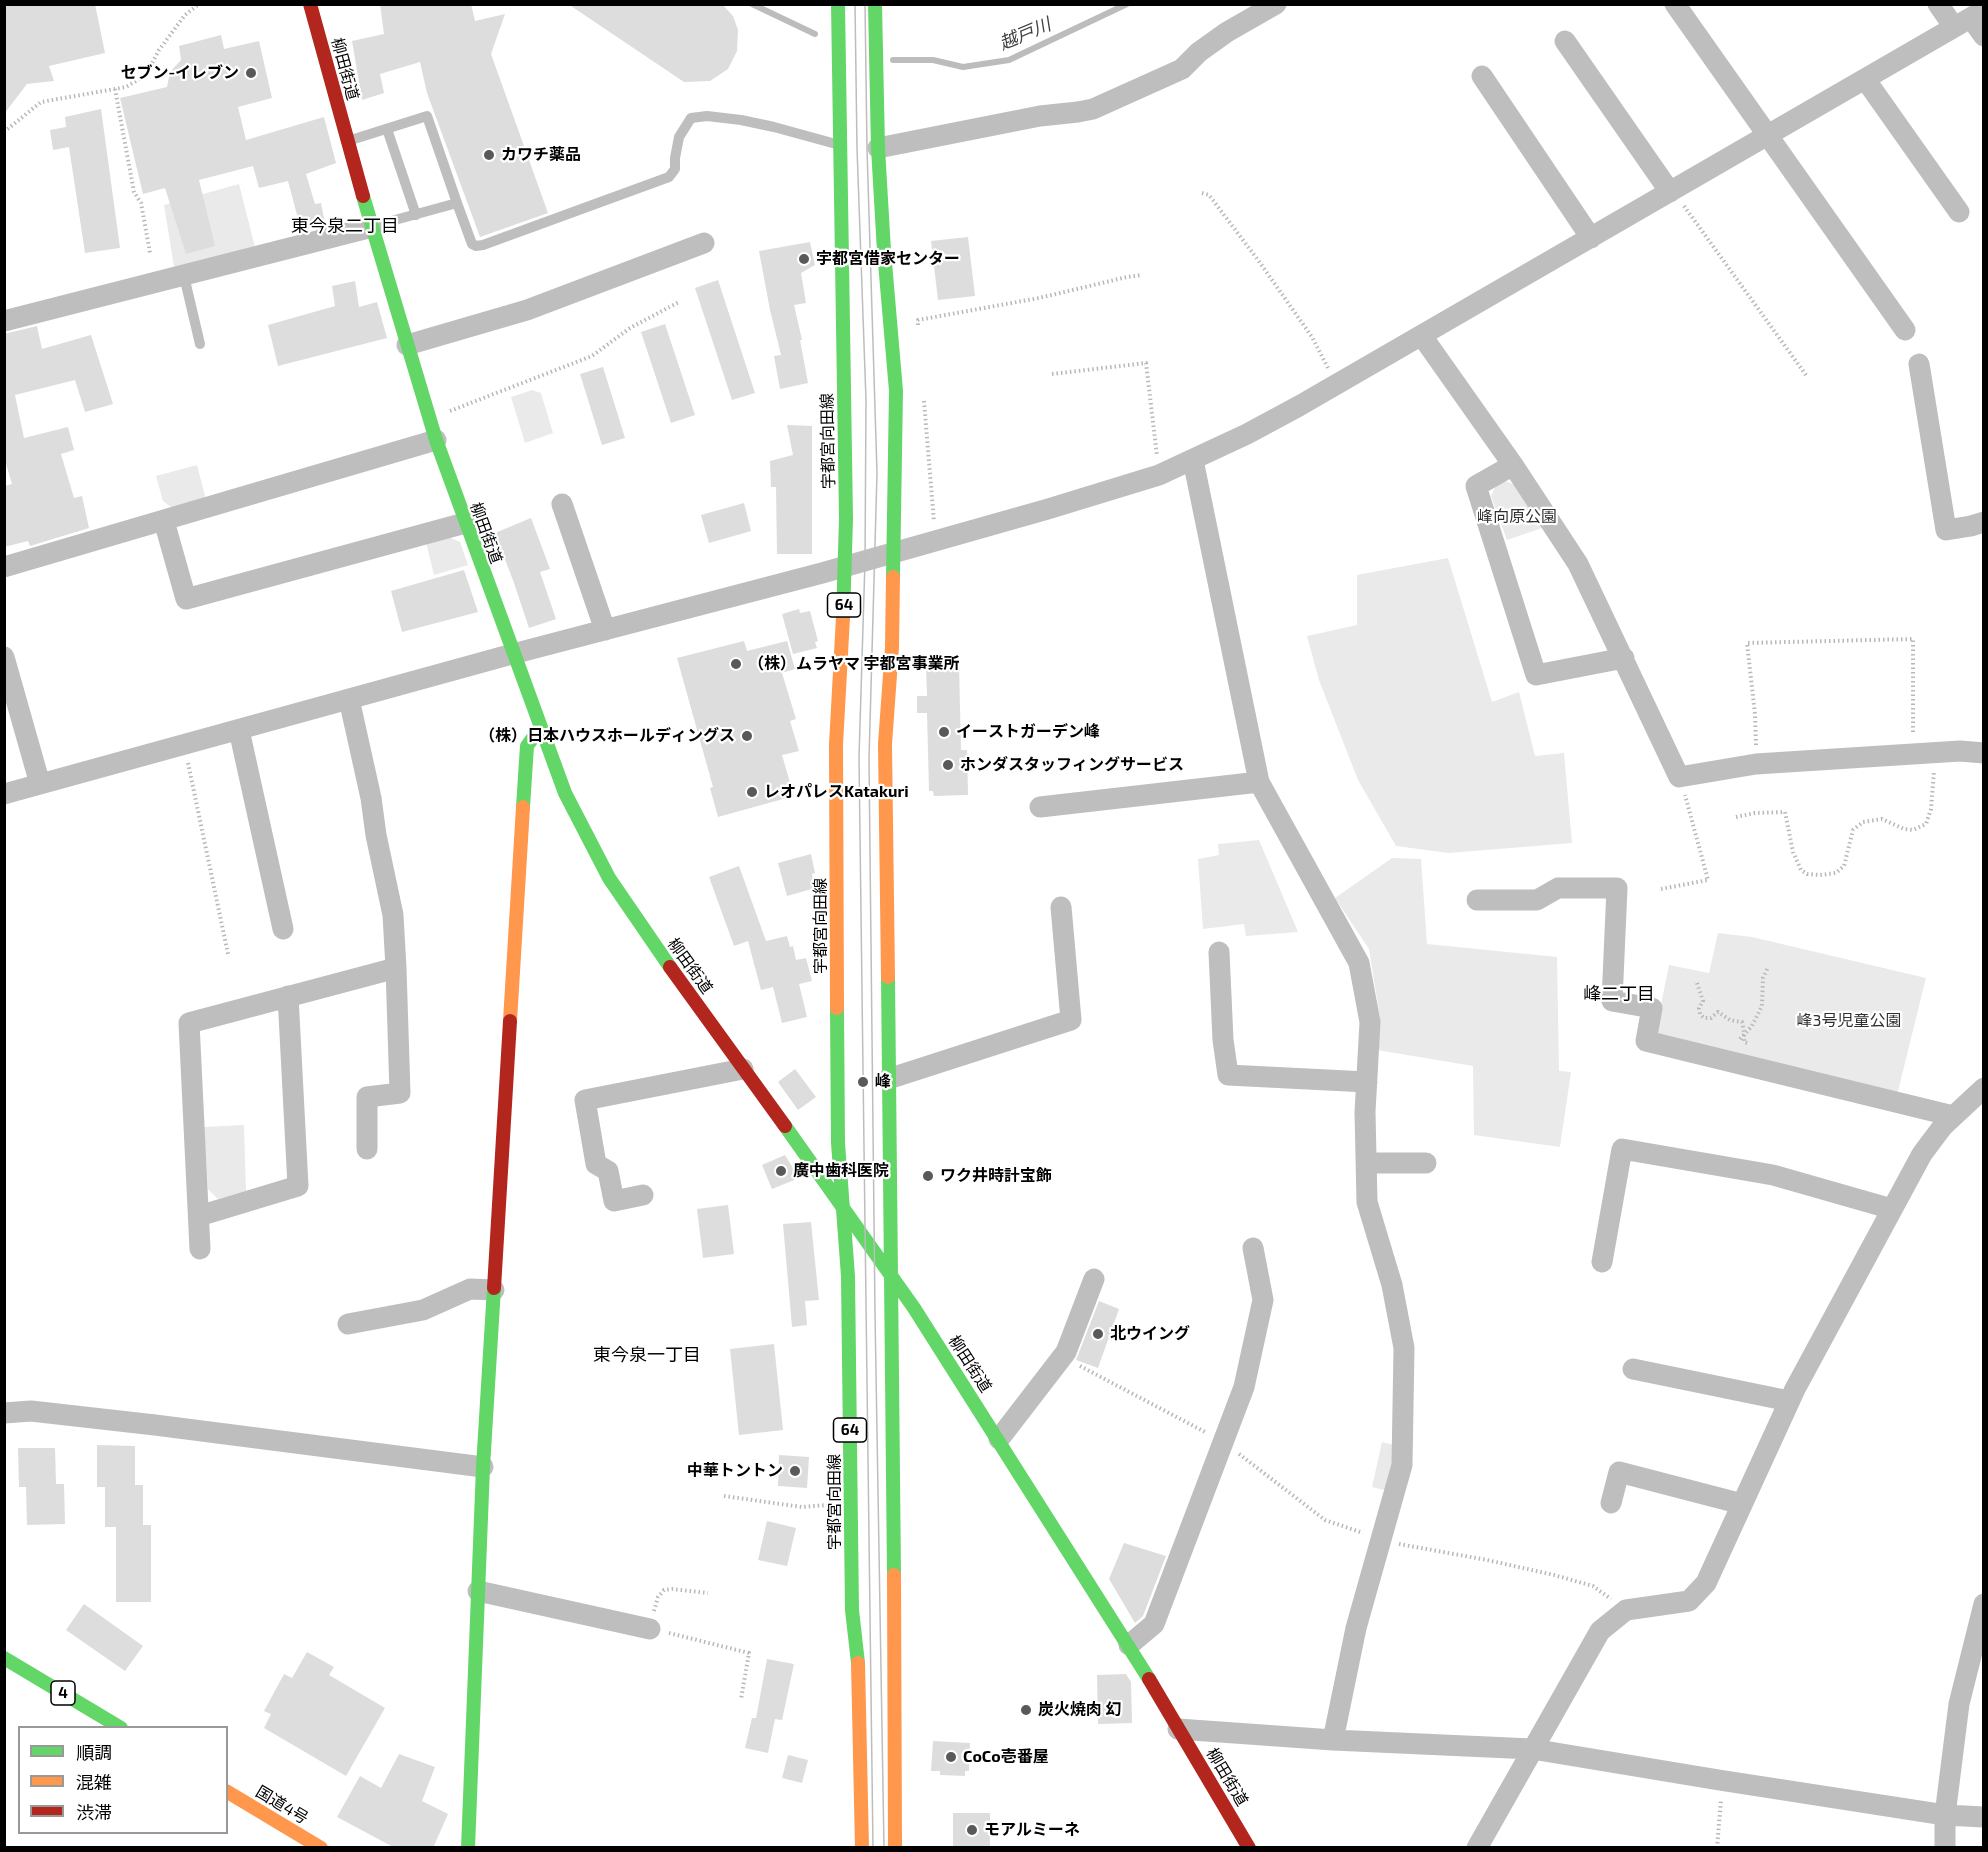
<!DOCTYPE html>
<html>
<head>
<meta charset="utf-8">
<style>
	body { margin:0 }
	#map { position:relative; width:1988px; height:1852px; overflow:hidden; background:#fff; font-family:"Exo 2","Noto Sans JP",sans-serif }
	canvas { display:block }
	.frame { position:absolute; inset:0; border:6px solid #000; pointer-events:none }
	.legend { position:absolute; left:18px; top:1726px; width:210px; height:108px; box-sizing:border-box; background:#fff; border:2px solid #999; margin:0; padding:8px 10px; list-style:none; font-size:18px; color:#000 }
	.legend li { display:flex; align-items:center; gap:12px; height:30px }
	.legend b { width:30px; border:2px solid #999 }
</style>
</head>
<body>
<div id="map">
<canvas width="1988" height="1852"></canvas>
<div class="frame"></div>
<ul class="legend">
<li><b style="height:8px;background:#63d668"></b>順調</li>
<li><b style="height:8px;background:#ff974d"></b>混雑</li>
<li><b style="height:8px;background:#b3261e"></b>渋滞</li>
</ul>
</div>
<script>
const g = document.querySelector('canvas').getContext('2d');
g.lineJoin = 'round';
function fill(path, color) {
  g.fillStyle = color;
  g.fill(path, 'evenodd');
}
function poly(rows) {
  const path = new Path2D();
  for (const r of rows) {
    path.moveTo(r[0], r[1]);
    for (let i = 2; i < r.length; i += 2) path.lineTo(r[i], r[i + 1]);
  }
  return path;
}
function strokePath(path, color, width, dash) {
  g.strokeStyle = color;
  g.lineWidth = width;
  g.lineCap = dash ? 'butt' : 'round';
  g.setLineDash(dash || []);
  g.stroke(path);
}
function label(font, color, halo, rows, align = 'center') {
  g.font = font + ' "Exo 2","Noto Sans JP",sans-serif';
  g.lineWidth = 4.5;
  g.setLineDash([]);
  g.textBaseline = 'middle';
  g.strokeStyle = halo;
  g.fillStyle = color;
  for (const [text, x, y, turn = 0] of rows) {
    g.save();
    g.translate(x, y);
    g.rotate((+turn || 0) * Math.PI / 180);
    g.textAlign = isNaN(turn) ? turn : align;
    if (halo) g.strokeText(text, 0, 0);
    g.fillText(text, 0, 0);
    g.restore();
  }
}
fill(poly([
	[239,184,255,247,174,267,164,205],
	[532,390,541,393,553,433,525,443,511,397],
	[197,465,206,500,174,509,163,501,156,476],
	[1505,481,1518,486,1545,527,1507,540,1491,496,1495,487],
	[446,536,460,542,468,565,434,575,426,542],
	[1448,558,1492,702,1519,692,1535,756,1564,753,1572,843,1449,853,1396,846,1358,780,1319,680,1307,636,1357,625,1357,575],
	[1259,840,1298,932,1246,936,1244,924,1203,929,1198,859,1219,855,1218,844],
	[1392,858,1421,859,1427,944,1557,957,1559,1071,1571,1072,1560,1147,1474,1135,1473,1066,1377,1050,1380,1018,1369,949,1335,898],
	[1718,933,1752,937,1926,978,1897,1095,1655,1034,1669,965,1709,973],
	[244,1125,246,1191,218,1199,208,1189,204,1127],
	[1382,1442,1397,1446,1388,1491,1372,1487]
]), '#eaeaea');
strokePath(poly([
	[752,4,815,34],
	[893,60,933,60,963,67,1009,60,1127,4]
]), '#bcbcbc', 6);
fill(poly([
	[4,4,95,4,105,53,49,66,54,81,27,84,4,114],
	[380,4,471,4,475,21,505,14,491,54,548,213,480,237,427,93,420,62,380,74,384,93,362,100,352,41,384,34],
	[568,4,722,4,733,16,738,30,737,51,728,69,710,81,684,82],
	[221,35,224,49,259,41,272,98,238,107,246,140,324,117,336,163,306,174,315,204,321,203,325,223,301,230,288,181,259,188,253,166,199,180,215,246,186,254,165,188,143,194,120,98,167,87,170,72,181,60,179,46],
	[101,109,120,248,85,253,69,147,53,150,50,130,66,127,65,117],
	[968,237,975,296,938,300,931,241],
	[810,242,815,265,801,273,806,303,794,305,802,340,800,340,808,383,780,389,774,356,781,355,770,310,759,251],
	[718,280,755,393,732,400,695,288],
	[355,281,359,307,377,302,387,338,278,366,268,325,335,306,332,286],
	[665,324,695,415,671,423,641,332],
	[37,326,42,349,91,335,113,404,85,412,75,380,15,395,24,438,68,427,74,450,61,454,74,498,82,496,89,528,30,546,28,541,4,547,4,486,12,484,4,457,4,334],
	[603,367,625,438,602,445,580,374],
	[787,425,812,426,812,554,777,554,776,487,771,487,770,461,793,455],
	[744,503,751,531,709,543,701,515],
	[531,518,550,569,540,572,556,619,529,628,514,583,495,533],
	[464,570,478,612,402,632,391,591],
	[799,609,800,613,810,611,818,641,815,642,817,648,793,654,782,614],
	[744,641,747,651,787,641,795,669,782,673,796,719,790,721,799,751,782,755,794,796,718,817,710,788,713,787,677,658],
	[959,665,961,750,967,750,968,795,934,796,933,791,929,791,927,713,917,713,917,696,927,696,926,666],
	[811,854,815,873,812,874,815,888,787,896,778,863],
	[739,866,766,941,787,936,790,947,793,946,796,960,806,958,812,981,799,984,807,1017,782,1023,773,987,761,990,748,941,734,946,709,877],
	[795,1069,816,1097,798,1110,778,1082],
	[785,1155,799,1178,772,1189,762,1165],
	[728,1205,734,1254,703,1258,697,1209],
	[811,1222,819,1300,805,1301,807,1325,792,1327,783,1224],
	[1099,1301,1119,1309,1098,1368,1076,1360],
	[774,1344,783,1430,739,1435,730,1349],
	[97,1445,135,1446,135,1485,143,1485,143,1525,151,1525,151,1602,116,1602,116,1527,105,1527,105,1487,97,1487],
	[18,1448,55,1448,56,1484,64,1484,65,1524,27,1525,26,1487,19,1487],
	[779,1455,809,1457,807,1488,778,1486],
	[767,1521,796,1528,787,1566,758,1560],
	[1124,1543,1166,1556,1143,1616,1135,1623,1109,1579],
	[84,1604,143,1646,125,1671,66,1630],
	[307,1652,334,1667,329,1675,385,1708,346,1776,264,1728,271,1714,264,1711,284,1674,292,1678],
	[767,1659,794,1664,782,1720,775,1719,768,1753,745,1748,752,1718,756,1718],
	[1126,1674,1131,1682,1132,1723,1098,1724,1097,1675],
	[933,1741,970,1743,969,1771,965,1771,965,1776,940,1775,940,1771,931,1771],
	[399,1754,435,1767,422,1801,448,1814,433,1848,395,1848,337,1817,360,1776,381,1788],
	[788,1755,808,1760,802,1783,782,1778],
	[953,1813,990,1813,990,1848,953,1848]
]), '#ddd');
strokePath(poly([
	[115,89,134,192,141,203,150,253],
	[4,132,41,102,126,87,146,75,159,50,185,15,199,4],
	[1202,193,1209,195,1258,260,1312,337,1328,368],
	[1684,206,1806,375],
	[918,325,918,320,1039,298,1127,277,1142,275],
	[1052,374,1146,363,1157,456],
	[924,401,934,522],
	[450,411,592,356,630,328,679,302],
	[1756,745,1755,714,1747,643,1913,639,1913,735],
	[188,763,228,954],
	[1736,817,1755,813,1785,812,1793,852,1801,870,1807,874,1820,875,1836,873,1844,866,1853,830,1863,822,1882,819,1904,829,1913,830,1926,824,1931,809,1934,771],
	[1661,889,1708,880,1685,795],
	[1697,983,1703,1001,1699,1008,1700,1014,1704,1018,1711,1018,1718,1012,1730,1020,1742,1022,1744,1032,1744,1042,1747,1043],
	[1740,1039,1752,1026,1762,1006,1763,978,1768,967],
	[1080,1366,1205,1432],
	[1239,1454,1325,1520,1363,1533],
	[724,1496,802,1507,827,1505],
	[1399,1544,1487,1560,1554,1575,1593,1586,1611,1599],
	[654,1611,658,1597,664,1590,672,1589,708,1593],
	[669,1633,749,1653,741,1699],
	[1717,1848,1721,1800]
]), '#b8b8b8', 4, [1.5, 3]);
strokePath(poly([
	[387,129,416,215],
	[351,140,427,116,457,203],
	[373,226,457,203,472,244,476,246,483,245,669,177,675,169,675,158,679,137,691,118,707,116,741,120,774,127,836,144],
	[184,276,200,344]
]), '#bebebe', 10);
strokePath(poly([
	[1675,4,1905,330],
	[1938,4,1954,27],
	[1971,18,1984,36],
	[1565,41,1670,192],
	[1482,76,1591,238],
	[1865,79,1959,212],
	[878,148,1040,116,1078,112,1093,109,1182,69,1199,52,1227,32,1276,4],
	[4,321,372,227],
	[1422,336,1513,465,1578,564,1679,777,1756,764,1960,751,1984,753],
	[407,345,527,310,704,243],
	[1919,364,1946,530,1971,526,1984,522],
	[1193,460,1259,782,1359,963,1370,1022,1365,1112,1367,1202,1392,1285,1404,1348,1402,1465,1356,1628,1333,1740],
	[1513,465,1476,486,1536,675,1624,658],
	[562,504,605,630],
	[164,521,186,599,465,523],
	[4,567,436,440],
	[4,657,40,784],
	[349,699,371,798,376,835,393,915,396,968,400,1093,367,1097,367,1149],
	[239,730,283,929],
	[4,794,505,656,822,573,1048,509,1159,475,1247,434,1299,406,1984,10],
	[1040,807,1259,782],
	[1477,900,1537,900,1558,888,1617,888,1612,1001,1652,1008,1646,1041,1953,1116],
	[1219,952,1223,1040,1228,1075,1367,1082],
	[888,1079,1071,1020,1061,907],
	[1366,1163,1426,1163],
	[643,1195,614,1201,608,1171,596,1164,585,1100,743,1069],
	[199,1216,298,1186,288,996],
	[200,1249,189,1023,396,968],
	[1602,1262,1622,1149,1773,1175,1892,1209],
	[348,1324,423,1310,470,1289,494,1290],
	[1633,1369,1789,1401],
	[4,1413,31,1411,155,1425,483,1467],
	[999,1439,1066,1352,1094,1279],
	[1611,1503,1619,1472,1742,1504],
	[478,1591,650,1629],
	[1129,1645,1154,1624,1244,1387,1263,1300,1253,1248],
	[1178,1729,1333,1740,1532,1749,1719,1780,1945,1815,1984,1817],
	[1477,1848,1600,1631,1626,1610,1689,1601,1706,1583,1795,1389,1922,1154,1943,1126,1984,1088],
	[1945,1848,1945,1815,1959,1704,1984,1604]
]), '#bebebe', 21);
strokePath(poly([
	[838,4,846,519,843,617],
	[875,4,878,148,884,251,896,391,893,577],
	[363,196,436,440,565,793,609,878,670,967],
	[523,807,527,746,540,728],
	[888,977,894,1575],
	[837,1008,838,1143,848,1276,852,1610,858,1663],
	[785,1126,914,1308,1149,1679],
	[4,1658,121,1728],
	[468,1848,483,1467,494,1288]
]), '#63d668', 14);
strokePath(poly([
	[888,977,885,744,892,647,893,577],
	[837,1008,836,745,843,617],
	[510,1021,523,807],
	[894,1575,895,1848],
	[858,1663,862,1848],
	[226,1791,321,1848]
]), '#ff974d', 14);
strokePath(poly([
	[310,4,363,196],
	[670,967,785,1126],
	[494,1288,510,1021],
	[1149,1679,1249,1848]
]), '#b3261e', 14);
strokePath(poly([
	[855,4,857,148,866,400,865,561,859,757,873,1848],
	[865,4,867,149,877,473,869,759,875,1313,884,1848]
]), '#bdbdbd', 1.5);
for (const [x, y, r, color] of [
	[251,73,6,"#595959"],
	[489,155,6,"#595959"],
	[804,259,6,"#595959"],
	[736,664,6,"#595959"],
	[944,732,6,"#595959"],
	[747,736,6,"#595959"],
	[948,765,6,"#595959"],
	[752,792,6,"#595959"],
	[863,1082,6,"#595959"],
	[781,1171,6,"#595959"],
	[928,1176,6,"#595959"],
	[1098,1334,6,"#595959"],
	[795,1471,6,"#595959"],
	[1026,1710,6,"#595959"],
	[951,1757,6,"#595959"],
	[972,1830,6,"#595959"]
]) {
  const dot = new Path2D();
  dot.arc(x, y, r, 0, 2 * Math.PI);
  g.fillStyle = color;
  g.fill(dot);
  strokePath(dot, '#fff', 2);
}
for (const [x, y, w] of [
	[844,605,33],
	[850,1430,33],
	[63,1693,24]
]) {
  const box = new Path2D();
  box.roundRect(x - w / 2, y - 12, w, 24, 4.5);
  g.fillStyle = '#fff';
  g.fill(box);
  strokePath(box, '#000', 1.5);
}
label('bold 15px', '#000', null, [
	["64",844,605],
	["64",850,1430],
	["4",63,1693]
]);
label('16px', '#000', '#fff', [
	["柳田街道",345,69,75],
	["宇都宮向田線",828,441,-91],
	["柳田街道",486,533,70],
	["宇都宮向田線",821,926,-90],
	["柳田街道",690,966,54],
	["柳田街道",970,1364,57],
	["宇都宮向田線",835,1502,-90],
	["柳田街道",1227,1777,59],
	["国道4号",282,1805,31]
]);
label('bold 16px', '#000', '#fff', [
	["セブン-イレブン",239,73,"right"],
	["カワチ薬品",501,155],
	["宇都宮借家センター",816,259],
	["（株）ムラヤマ 宇都宮事業所",748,664],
	["イーストガーデン峰",956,732],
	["（株）日本ハウスホールディングス",735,736,"right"],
	["ホンダスタッフィングサービス",960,765],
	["レオパレスKatakuri",764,792],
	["峰",875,1082],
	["廣中歯科医院",793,1171],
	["ワク井時計宝飾",940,1176],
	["北ウイング",1110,1334],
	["中華トントン",783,1471,"right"],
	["炭火焼肉 幻",1038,1710],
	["CoCo壱番屋",963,1757],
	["モアルミーネ",984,1830]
], 'left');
label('16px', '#303030', '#fff', [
	["峰向原公園",1517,517],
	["峰3号児童公園",1849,1021]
]);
label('italic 18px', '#414141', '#fff', [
	["越戸川",1025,34,-23]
]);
label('18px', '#000', '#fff', [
	["東今泉二丁目",345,226],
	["峰二丁目",1619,994],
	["東今泉一丁目",647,1355]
]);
</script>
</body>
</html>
